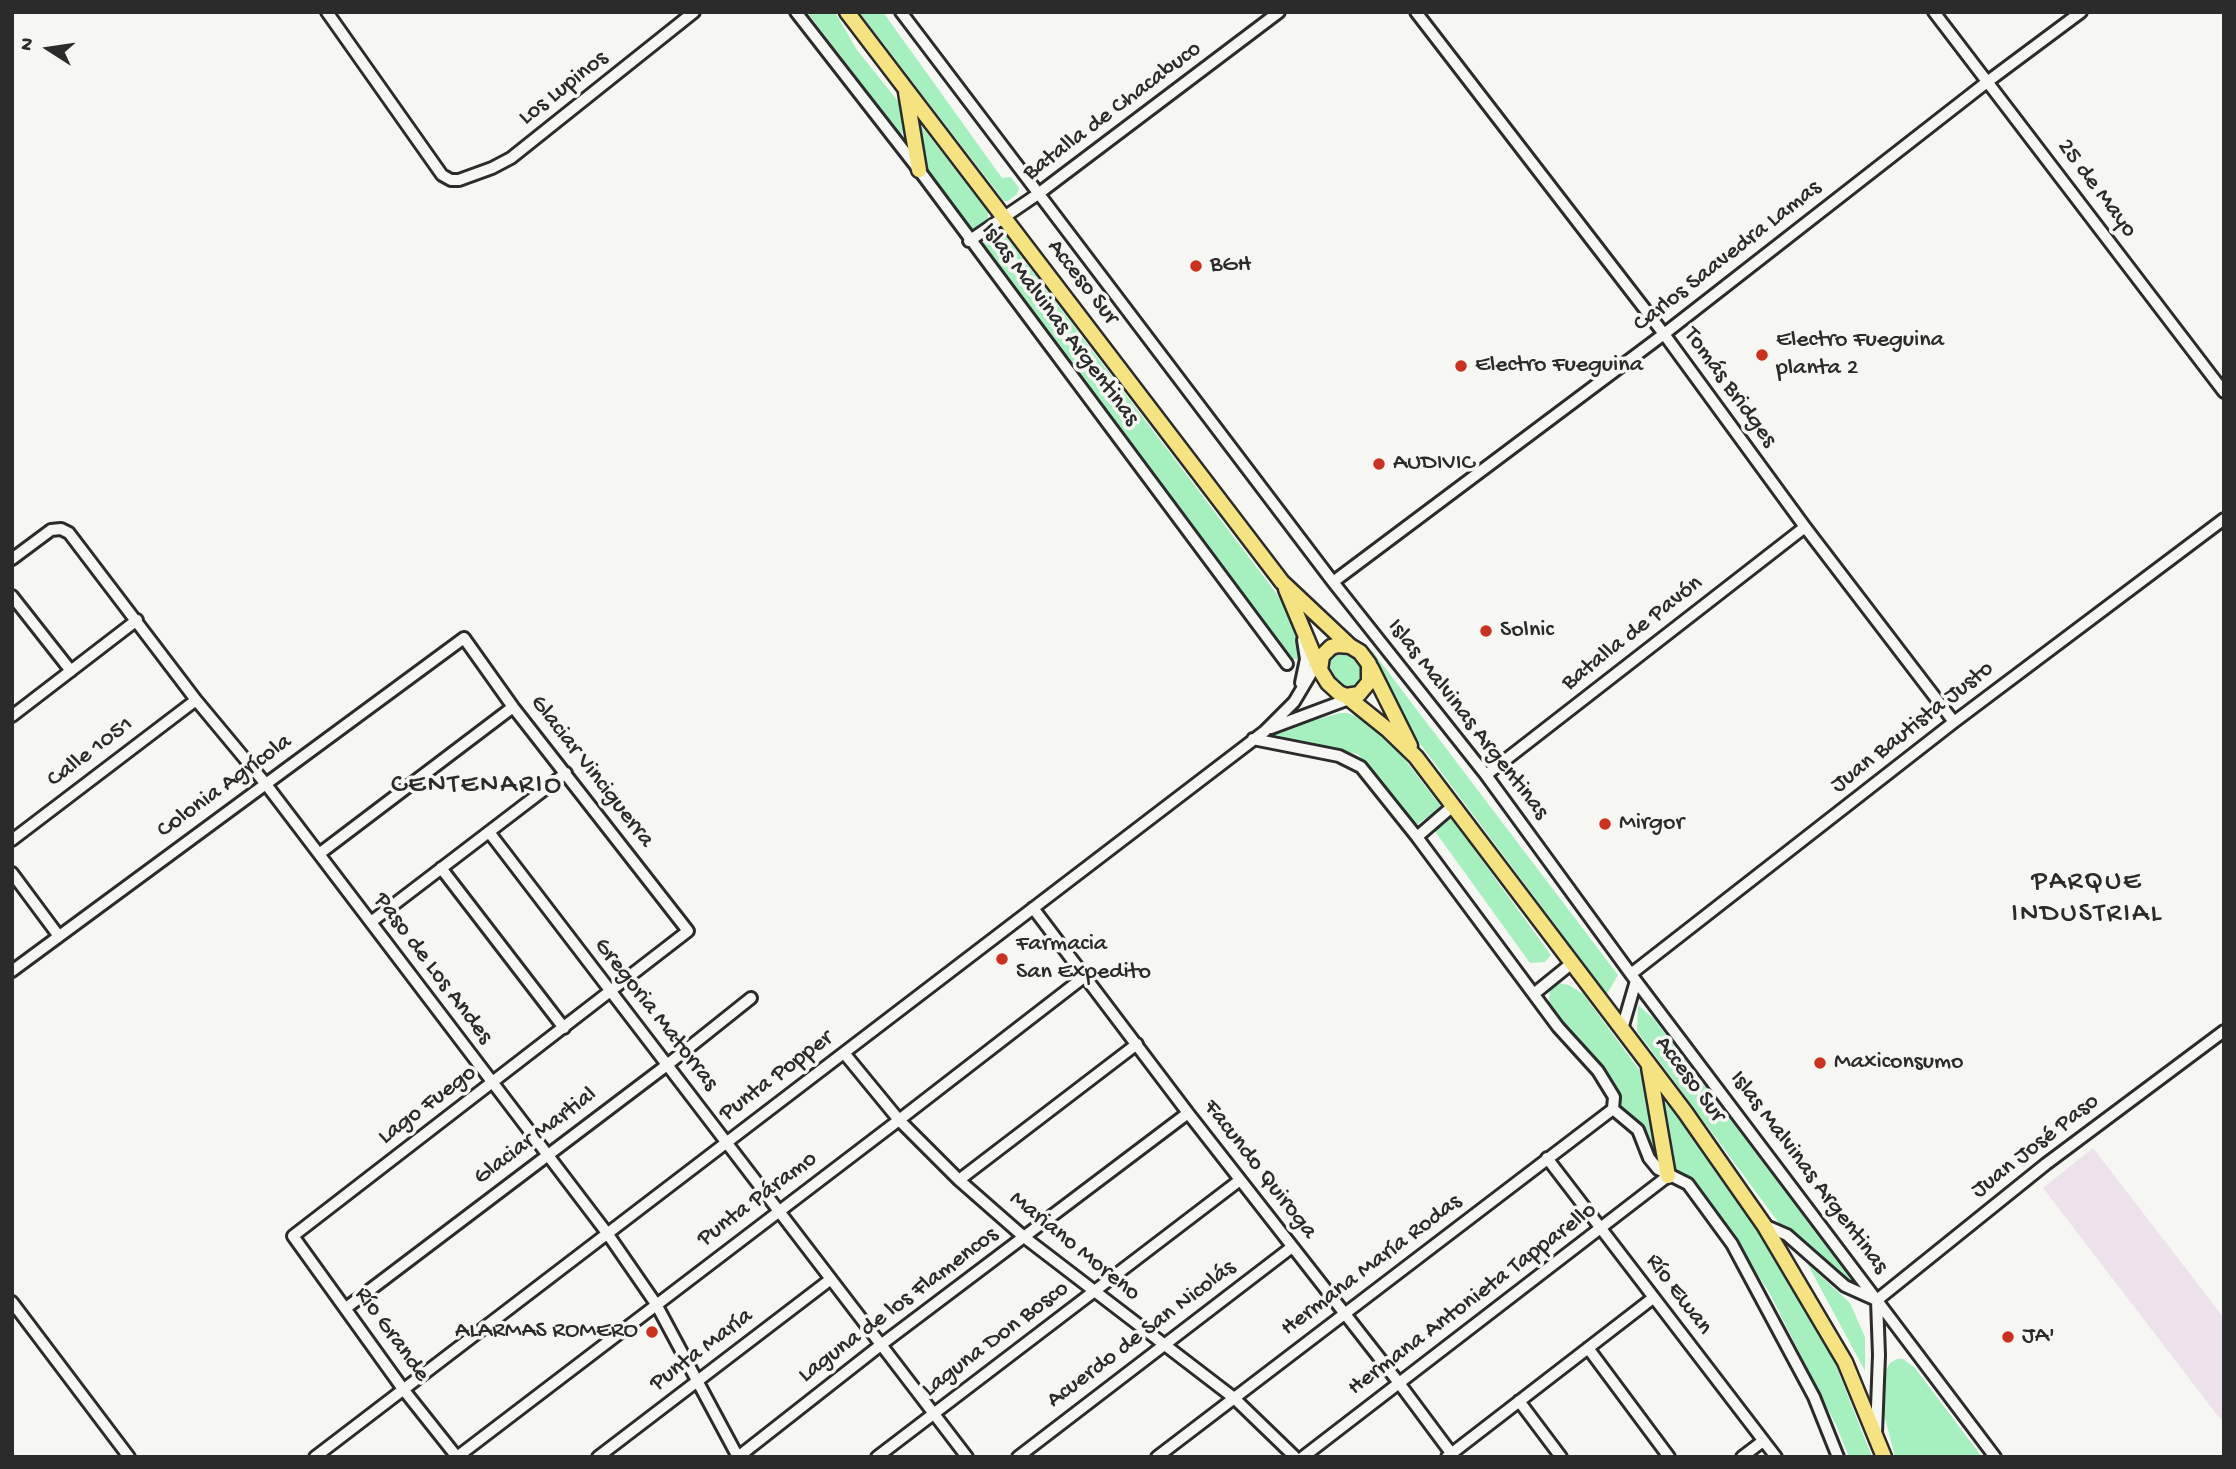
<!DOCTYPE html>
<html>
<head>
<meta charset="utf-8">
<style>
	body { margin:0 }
	#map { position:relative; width:2236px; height:1469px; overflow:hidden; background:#f6f6f2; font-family:"Gochi Hand",sans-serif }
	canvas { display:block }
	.frame { position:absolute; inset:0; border:14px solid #2b2b2b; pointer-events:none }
	.north { position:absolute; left:14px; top:14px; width:70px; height:70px; -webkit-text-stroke:5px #f6f6f2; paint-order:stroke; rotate:282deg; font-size:19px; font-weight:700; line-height:28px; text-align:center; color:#2b2b2b }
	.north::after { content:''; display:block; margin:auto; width:24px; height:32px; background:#2b2b2b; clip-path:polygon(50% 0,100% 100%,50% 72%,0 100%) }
</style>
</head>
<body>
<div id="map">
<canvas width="2236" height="1469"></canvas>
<div class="frame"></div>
<div class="north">N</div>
</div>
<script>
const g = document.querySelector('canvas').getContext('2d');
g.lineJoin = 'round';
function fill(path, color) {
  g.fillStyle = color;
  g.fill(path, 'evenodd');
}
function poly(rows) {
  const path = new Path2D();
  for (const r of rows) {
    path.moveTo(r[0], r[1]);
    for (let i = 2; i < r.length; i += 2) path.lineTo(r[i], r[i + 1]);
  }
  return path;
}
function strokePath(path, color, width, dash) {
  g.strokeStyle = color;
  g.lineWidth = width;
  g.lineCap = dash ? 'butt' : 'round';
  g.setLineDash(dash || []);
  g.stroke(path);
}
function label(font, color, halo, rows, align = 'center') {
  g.font = font + ' "Gochi Hand",sans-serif';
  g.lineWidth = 7;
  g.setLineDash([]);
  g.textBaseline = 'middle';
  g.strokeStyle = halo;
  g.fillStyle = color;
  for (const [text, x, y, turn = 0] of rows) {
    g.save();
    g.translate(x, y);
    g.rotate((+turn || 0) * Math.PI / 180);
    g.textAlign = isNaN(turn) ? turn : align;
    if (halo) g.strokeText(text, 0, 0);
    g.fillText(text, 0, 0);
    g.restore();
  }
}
fill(poly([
	[2093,1148,2224,1318,2224,1424,2043,1188]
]), '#ede2eb');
fill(poly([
	[807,12,836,14,857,50,905,110,902,137],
	[859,12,883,12,1002,178,1011,177,1019,188,1017,194,1008,201,1004,201],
	[916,119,988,212,988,222,976,231,969,230,922,166],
	[996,232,1004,234,1289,610,1303,660,1293,659,1283,647,983,245,984,240],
	[1370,648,1618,975,1607,994,1397,713],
	[1344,650,1353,654,1361,663,1363,670,1363,678,1355,688,1338,685,1327,670,1328,658,1332,654],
	[1340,713,1347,713,1362,718,1384,733,1440,805,1439,809,1416,825,1413,825,1358,754,1267,737,1281,729],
	[1451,818,1551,955,1545,962,1530,963,1434,830],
	[1558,983,1569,985,1583,994,1646,1079,1661,1165,1659,1166,1624,1114,1619,1105,1621,1099,1605,1075,1552,1013,1549,1001,1550,988],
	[1638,1005,1653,1018,1857,1286,1842,1277,1781,1226,1637,1031],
	[1657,1092,1722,1173,1789,1281,1831,1353,1872,1457,1849,1457,1836,1425,1769,1292,1725,1224,1704,1195,1675,1171,1670,1162],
	[1807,1263,1850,1303,1865,1337,1865,1371],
	[1897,1359,1903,1359,1915,1368,1982,1457,1895,1457,1883,1410,1881,1390,1885,1372,1890,1363]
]), '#a6f0bf');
const minor = poly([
	[327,12,442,175,451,180,459,180,492,168,511,158,694,12],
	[796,12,919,170,1287,664],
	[901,12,1333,582,1486,775,1636,981,1995,1457],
	[1416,12,1664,334,1805,527,1954,722],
	[1934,12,2224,392],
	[969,241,1038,194,1279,12],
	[12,559,51,530,61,529,69,533,196,700,265,783,607,1233,656,1304,738,1457],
	[1333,582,1664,334,1987,82,2081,12],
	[12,596,71,671],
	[1301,683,1306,659,1303,640],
	[12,716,137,620],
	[1271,728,1354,697],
	[1253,739,1339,756,1361,767,1417,837,1558,1027,1598,1071,1614,1097,1613,1109],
	[1486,775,1805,527],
	[489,832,967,1457],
	[1417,837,1454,805],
	[12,840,196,700],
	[319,854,513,707],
	[441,868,564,1028],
	[12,873,58,935],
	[1033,908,1188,1113,1399,1383,1454,1457],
	[371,922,566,773],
	[12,971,464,638,513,707,688,931,293,1236,403,1389,457,1457],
	[1631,974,1954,722,2224,519],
	[1535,993,1572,963],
	[1622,1029,1636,981],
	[844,1053,899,1120,959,1180,1024,1237,1234,1398,1295,1457],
	[1613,1109,1638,1130,1649,1158,1658,1169,1688,1184,1732,1244,1814,1397,1838,1457],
	[1547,1158,1776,1457],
	[959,1180,1137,1044],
	[1764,1225,1787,1235,1845,1286,1874,1299],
	[1877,1300,2046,1164,2224,1031],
	[12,1302,129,1457],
	[346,1308,667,1065,751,998],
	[1588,1348,1669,1457],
	[1519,1401,1561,1457],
	[1876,1433,1879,1355,1877,1300],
	[315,1457,1265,731,1294,702,1319,660],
	[457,1457,899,1120,1084,977],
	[598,1457,831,1279],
	[738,1457,882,1344,1188,1113],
	[877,1457,1240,1180],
	[1018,1457,1292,1247],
	[1157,1457,1613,1109],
	[1303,1457,1668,1176],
	[1447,1457,1653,1298],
	[1742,1457,1763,1441]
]);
const major = poly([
	[847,12,1282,582,1350,646],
	[906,92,919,170],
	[1286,589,1320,670],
	[1338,645,1350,646,1360,652,1369,664,1369,682,1359,694,1346,696,1339,693,1328,683,1320,670,1322,656,1331,647,1338,645],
	[1371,668,1410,746],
	[1346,696,1387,729,1416,757,1685,1112,1764,1225,1845,1362,1884,1457],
	[1649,1067,1668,1176]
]);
strokePath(minor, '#2b2b2b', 16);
strokePath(major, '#2b2b2b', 19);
strokePath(minor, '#f6f6f2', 10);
strokePath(major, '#f5e382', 14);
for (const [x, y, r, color] of [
	[1196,266,7,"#c8321e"],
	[1762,355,7,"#c8321e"],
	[1461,366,7,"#c8321e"],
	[1379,464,7,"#c8321e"],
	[1486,631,7,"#c8321e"],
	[1605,824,7,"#c8321e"],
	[1002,959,7,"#c8321e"],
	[1820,1063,7,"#c8321e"],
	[652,1332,7,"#c8321e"],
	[2008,1337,7,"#c8321e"]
]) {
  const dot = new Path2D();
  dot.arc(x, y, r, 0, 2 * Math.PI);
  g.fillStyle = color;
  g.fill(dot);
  strokePath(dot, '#f6f6f2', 2.5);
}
label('24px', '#2b2b2b', '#f6f6f2', [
	["Los Lupinos",564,89,-38],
	["Batalla de Chacabuco",1113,112,-37],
	["25 de Mayo",2096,189,53],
	["Carlos Saavedra Lamas",1728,257,-38],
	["Acceso Sur",1082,283,52],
	["Islas Malvinas Argentinas",1059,325,53],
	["Tomás Bridges",1729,388,54],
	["Batalla de Pavón",1633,634,-38],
	["Islas Malvinas Argentinas",1467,720,52],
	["Juan Bautista Justo",1913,728,-38],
	["Calle 1051",91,753,-37],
	["Glaciar Vinciguerra",591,772,52],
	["Colonia Agrícola",225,787,-36],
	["Paso de Los Andes",432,969,53],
	["Gregoria Matorras",655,1015,52],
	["Punta Popper",777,1077,-37],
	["Acceso Sur",1689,1080,53],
	["Lago Fuego",428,1106,-37],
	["Glaciar Martial",536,1137,-37],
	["Juan José Paso",2036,1147,-38],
	["Facundo Quiroga",1259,1170,52],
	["Islas Malvinas Argentinas",1808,1173,53],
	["Punta Páramo",758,1200,-37],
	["Mariano Moreno",1074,1247,39],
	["Hermana María Rodas",1372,1266,-37],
	["Río Ewan",1678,1295,53],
	["Hermana Antonieta Tapparello",1473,1300,-37],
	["Laguna de los Flamencos",899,1306,-37],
	["Río Grande",391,1335,54],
	["Acuerdo de San Nicolás",1142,1335,-37],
	["Laguna Don Bosco",996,1340,-37],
	["Punta María",702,1351,-37]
]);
label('24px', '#2b2b2b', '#f6f6f2', [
	["BGH",1210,266],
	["Electro Fueguina",1776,341],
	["planta 2",1776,369],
	["Electro Fueguina",1475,366],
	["AUDIVIC",1393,464],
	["Solnic",1500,631],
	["Mirgor",1619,824],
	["Farmacia",1016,945],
	["San Expedito",1016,973],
	["Maxiconsumo",1834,1063],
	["ALARMAS ROMERO",638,1332,"right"],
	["JA'",2022,1337]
], 'left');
g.letterSpacing = '2px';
label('28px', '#2b2b2b', '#f6f6f2', [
	["CENTENARIO",477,787],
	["PARQUE",2087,884],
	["INDUSTRIAL",2087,916]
]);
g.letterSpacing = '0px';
</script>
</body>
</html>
